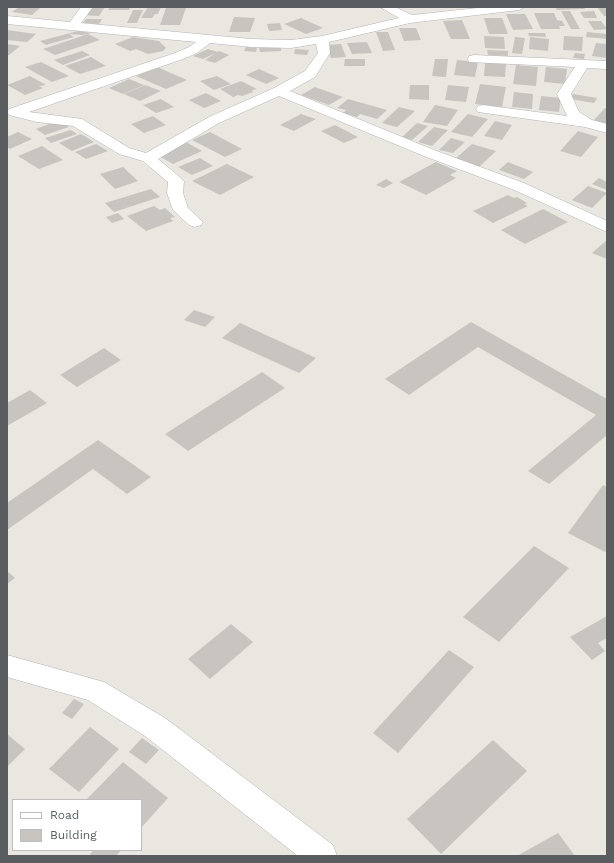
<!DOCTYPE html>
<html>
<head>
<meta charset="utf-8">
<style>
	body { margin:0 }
	#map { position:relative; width:614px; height:863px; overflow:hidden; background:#eae7e0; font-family:"Work Sans",sans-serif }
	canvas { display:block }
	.frame { position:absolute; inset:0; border:8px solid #595d5f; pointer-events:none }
	.legend { position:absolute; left:12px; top:799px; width:130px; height:52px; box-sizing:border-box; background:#fff; border:1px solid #bdbebf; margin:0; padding:5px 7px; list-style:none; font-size:12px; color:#595d5f }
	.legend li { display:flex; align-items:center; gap:8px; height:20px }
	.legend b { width:20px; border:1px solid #bdbebf }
</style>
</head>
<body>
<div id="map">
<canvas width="614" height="863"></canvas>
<div class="frame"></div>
<ul class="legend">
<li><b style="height:5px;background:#fff"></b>Road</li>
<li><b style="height:11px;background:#c8c4bf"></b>Building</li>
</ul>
</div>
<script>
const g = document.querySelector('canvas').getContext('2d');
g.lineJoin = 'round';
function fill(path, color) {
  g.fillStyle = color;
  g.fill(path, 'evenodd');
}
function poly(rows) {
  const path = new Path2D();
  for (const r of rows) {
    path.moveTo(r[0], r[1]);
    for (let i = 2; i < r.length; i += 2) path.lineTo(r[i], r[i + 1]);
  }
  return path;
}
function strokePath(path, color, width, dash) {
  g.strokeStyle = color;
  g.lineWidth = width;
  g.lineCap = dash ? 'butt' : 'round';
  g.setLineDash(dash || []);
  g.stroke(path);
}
fill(poly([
	[19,7,41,7,32,15,12,12],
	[90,7,105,7,99,16,84,15],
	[110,7,131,7,129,10,108,10],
	[148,7,161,7,158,14,155,14,152,18,141,18],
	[555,7,584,7,585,9,557,10],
	[597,7,607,7,607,16,604,16],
	[166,8,186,8,180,25,160,25],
	[133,10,143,10,137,23,127,23],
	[561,11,570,11,580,29,571,29],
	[594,11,597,18,584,18,580,12],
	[534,13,554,13,557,20,562,21,565,26,559,26,560,29,541,29],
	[506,14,525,14,533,29,513,30],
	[234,17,255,18,250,32,229,32],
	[301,18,323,28,306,34,284,24],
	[484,18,502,18,508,34,489,34],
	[86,19,102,19,99,24,83,23],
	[462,20,470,39,451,39,443,21],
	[588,21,601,21,607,29,594,30],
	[280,23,282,30,269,31,267,24],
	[399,28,416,28,421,40,404,41],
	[7,30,36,34,27,42,7,40],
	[78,31,91,33,83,35,69,34,74,37,46,45,40,41],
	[376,32,388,32,395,50,383,51],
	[587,32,607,34,607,39,586,37],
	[528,33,545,33,546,37,529,36],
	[88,34,100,40,55,55,43,49],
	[484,36,504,37,505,49,485,48],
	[564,36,583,37,582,51,563,50],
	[133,37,159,41,166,48,163,51,148,54,136,49,130,51,115,44],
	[515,37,525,38,522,54,512,53],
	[530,37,549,39,548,51,529,49],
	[367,42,372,53,352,54,347,43],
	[596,43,607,44,607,58,592,56],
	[7,44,20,46,9,55,7,55],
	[341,44,346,57,331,58,326,45],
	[246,47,257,48,256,52,244,51],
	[281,47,281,51,260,52,259,48],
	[208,49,218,52,203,59,193,56],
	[295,49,309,50,307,55,294,54],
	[487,50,508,51,508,56,488,55],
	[82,51,90,55,63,65,54,60],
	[219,51,229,55,215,63,205,60],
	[575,53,585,54,584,59,573,58],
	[91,57,106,66,80,74,65,66],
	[345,59,365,59,365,66,344,66],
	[435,59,448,59,446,77,432,76],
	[457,60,478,62,475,77,454,75],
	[41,62,69,76,52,82,25,67],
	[485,63,506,64,505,77,484,76],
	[516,65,538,67,536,86,513,84],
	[157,67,187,80,166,89,136,76],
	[546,67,567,69,565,84,544,82],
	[259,69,279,78,266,84,246,75],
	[30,76,46,85,39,86,43,88,25,95,7,85],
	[217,76,231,84,214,90,200,81],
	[129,79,144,85,123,94,109,88],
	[241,81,257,89,252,90,253,92,242,96,238,95,233,97,220,89],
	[480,84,506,87,502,107,475,104],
	[145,85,161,91,140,101,124,94],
	[410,85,429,85,429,100,409,99],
	[448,85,469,87,466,102,445,100],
	[315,87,343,97,329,105,301,95],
	[514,92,533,94,532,109,512,107],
	[206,93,221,101,204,108,189,100],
	[573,94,597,98,594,103,570,99],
	[541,96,561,98,559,112,539,110],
	[161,99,174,107,156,113,143,105],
	[348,99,387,110,377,119,360,114,357,117,343,113,346,110,337,108],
	[435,105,458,110,447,126,423,122],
	[399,107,415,111,397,127,382,123],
	[605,108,607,108,607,125,593,121],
	[301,114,316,119,294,131,280,125],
	[468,114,488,119,472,137,451,132],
	[153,116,166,125,144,133,131,124],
	[60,120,69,127,45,135,36,129],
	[495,121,512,125,502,140,484,136],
	[417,123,428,126,412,140,402,137],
	[335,125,358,137,344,143,321,131],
	[434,127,448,130,432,146,418,142],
	[71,130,77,134,51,143,45,138],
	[578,131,598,137,581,157,560,151],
	[18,132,32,139,10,149,7,147,7,137],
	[210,132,242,149,225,157,192,140],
	[81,134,94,142,72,151,59,143],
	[451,138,465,142,453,153,439,150],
	[186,142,202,151,173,164,157,155],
	[96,144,108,151,86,159,75,152],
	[472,144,496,151,479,167,455,159],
	[42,146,63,160,39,169,18,156],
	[200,158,213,166,192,175,178,167],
	[436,162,457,171,450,175,456,178,426,195,399,182],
	[508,162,533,172,524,179,499,170],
	[227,164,254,177,220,195,192,181],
	[123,167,138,181,115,189,100,174],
	[599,178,607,182,607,190,592,184],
	[386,179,393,183,384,188,376,185],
	[588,186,607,193,592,208,572,200],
	[151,189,160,197,114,212,105,203],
	[508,195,514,198,517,197,527,203,524,204,528,206,493,223,473,211],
	[154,206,160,210,165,208,175,217,170,218,173,221,146,231,127,216],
	[543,209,568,222,525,244,501,230],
	[118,213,124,219,112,223,106,217],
	[607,240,607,259,592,253],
	[194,310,215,317,205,327,184,320],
	[471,322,607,399,607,435,549,484,528,471,596,415,478,347,409,395,385,379],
	[240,323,316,358,299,373,222,338],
	[104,348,121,360,77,387,60,375],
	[262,372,285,388,188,451,165,434],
	[30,390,47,403,7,426,7,403],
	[98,440,151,477,127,494,93,469,7,530,7,503],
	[603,485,607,487,607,549,605,552,568,533],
	[534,546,569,568,499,642,463,617],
	[7,571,15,578,7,584],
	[607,616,607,638,598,643,605,651,592,660,570,637],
	[231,624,253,642,210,679,188,659],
	[449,650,474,667,398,753,373,733],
	[74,699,84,704,72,719,62,713],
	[90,727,119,749,79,792,49,769],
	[7,734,25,749,7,767],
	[142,738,159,750,146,764,129,752],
	[493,740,527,771,441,854,407,819],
	[123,762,168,798,141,828,141,800,86,800],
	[558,833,575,856,517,856],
	[94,850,121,850,116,856,92,856,90,854]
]), '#c8c4bf');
const minor = poly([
	[81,7,93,7,81,23,251,39,291,40,322,36,399,18,380,7,395,7,412,15,487,7,525,7,519,10,410,23,329,42,330,53,315,77,290,91,434,150,524,183,607,221,607,232,512,189,424,156,279,96,219,123,158,159,181,178,184,181,183,193,188,208,203,222,201,225,195,227,189,225,173,210,167,193,168,182,143,161,119,154,73,126,37,122,9,115,7,112,9,109,175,53,189,47,196,42,7,24,7,16,70,22,81,7],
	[210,43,251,47,291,48,316,44,318,53,305,71,274,88,209,117,146,153,129,148,82,119,29,112,183,59,197,53,210,43],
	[474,55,607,61,607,69,587,68,571,94,579,112,592,120,607,124,607,133,585,127,478,112,476,109,478,106,483,105,567,116,557,94,575,67,469,62,468,59,469,56,474,55],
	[7,655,104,682,165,718,333,845,337,856,298,856,145,736,88,700,7,677,7,655]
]);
strokePath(minor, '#b1b3b7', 1);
fill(minor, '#fff');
</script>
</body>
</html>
